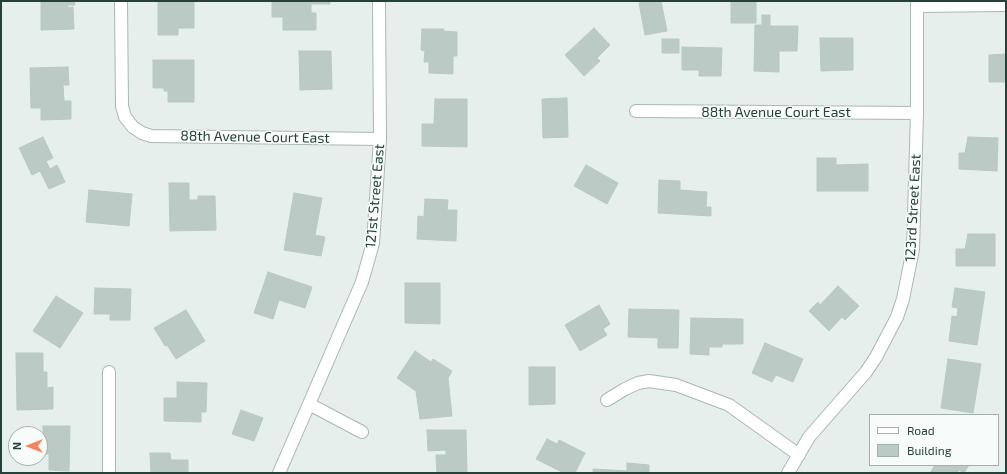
<!DOCTYPE html>
<html>
<head>
<meta charset="utf-8">
<style>
	body { margin:0 }
	#map { position:relative; width:1007px; height:474px; overflow:hidden; background:#e6efeb; font-family:"Exo 2",sans-serif }
	canvas { display:block }
	.frame { position:absolute; inset:0; border:2px solid #24423a; pointer-events:none }
	.legend { position:absolute; left:869px; top:414px; width:130px; height:52px; box-sizing:border-box; background:#f7fbf9; border:1px solid #a3b1ad; margin:0; padding:5px 7px; list-style:none; font-size:12px; color:#24423a }
	.legend li { display:flex; align-items:center; gap:8px; height:20px }
	.legend b { width:20px; border:1px solid #a3b1ad }
	.north { position:absolute; left:8px; top:426px; width:40px; height:40px; box-sizing:border-box; background:#f7fbf9; border:1px solid #a3b1ad; border-radius:50%; rotate:270deg; font-size:11px; font-weight:700; line-height:16px; text-align:center; color:#24423a }
	.north::after { content:''; display:block; margin:auto; width:14px; height:18px; background:#f4845f; clip-path:polygon(50% 0,100% 100%,50% 72%,0 100%) }
</style>
</head>
<body>
<div id="map">
<canvas width="1007" height="474"></canvas>
<div class="frame"></div>
<ul class="legend">
<li><b style="height:5px;background:#fff"></b>Road</li>
<li><b style="height:11px;background:#bbcac4"></b>Building</li>
</ul>
<div class="north">N</div>
</div>
<script>
const g = document.querySelector('canvas').getContext('2d');
g.lineJoin = 'round';
function fill(path, color) {
  g.fillStyle = color;
  g.fill(path, 'evenodd');
}
function poly(rows) {
  const path = new Path2D();
  for (const r of rows) {
    path.moveTo(r[0], r[1]);
    for (let i = 2; i < r.length; i += 2) path.lineTo(r[i], r[i + 1]);
  }
  return path;
}
function strokePath(path, color, width, dash) {
  g.strokeStyle = color;
  g.lineWidth = width;
  g.lineCap = dash ? 'butt' : 'round';
  g.setLineDash(dash || []);
  g.stroke(path);
}
function label(font, color, halo, rows, align = 'center') {
  g.font = font + ' "Exo 2",sans-serif';
  g.lineWidth = 3;
  g.setLineDash([]);
  g.textBaseline = 'middle';
  g.strokeStyle = halo;
  g.fillStyle = color;
  for (const [text, x, y, turn = 0] of rows) {
    g.save();
    g.translate(x, y);
    g.rotate((+turn || 0) * Math.PI / 180);
    g.textAlign = isNaN(turn) ? turn : align;
    if (halo) g.strokeText(text, 0, 0);
    g.fillText(text, 0, 0);
    g.restore();
  }
}
const building = poly([
	[41,1,74,1,75,5,68,5,68,8,73,7,74,29,41,30,41,1],
	[158,1,194,1,194,28,178,28,178,35,158,35,158,1],
	[272,1,330,1,330,4,311,4,311,13,316,13,316,30,283,30,283,17,272,17,272,1],
	[650,1,661,1,667,31,645,35,639,3,650,1],
	[731,1,756,1,756,23,731,23,731,1],
	[762,15,770,15,770,26,798,26,797,51,779,51,779,72,754,71,755,25,762,25,762,15],
	[594,28,610,45,597,58,600,61,584,76,565,55,594,28],
	[422,29,444,29,443,31,457,32,457,56,453,56,453,74,429,73,429,62,424,62,425,51,421,50,422,29],
	[820,38,853,38,853,70,821,71,820,38],
	[662,39,679,39,679,53,662,53,662,39],
	[682,47,722,48,721,76,699,76,699,70,682,70,682,47],
	[299,51,331,51,332,89,300,90,299,51],
	[1006,54,1006,82,989,82,989,55,1006,54],
	[153,60,194,60,194,102,168,102,168,91,164,91,164,88,153,88,153,60],
	[68,67,69,85,63,85,64,101,71,101,71,119,41,120,41,108,31,108,30,68,68,67],
	[567,98,568,137,543,138,542,99,567,98],
	[435,99,467,99,467,147,422,146,422,124,434,124,435,99],
	[43,137,53,158,46,161,50,169,57,165,65,182,49,189,40,171,32,175,19,148,43,137],
	[968,137,998,138,997,171,959,169,959,153,965,153,968,137],
	[817,158,836,158,836,165,868,164,868,191,817,191,817,158],
	[586,165,618,183,607,204,574,186,586,165],
	[659,180,680,181,680,190,707,192,706,207,711,207,711,216,658,213,659,180],
	[169,183,189,183,189,200,198,200,198,196,215,196,216,230,170,231,169,183],
	[89,190,132,194,129,226,86,222,89,190],
	[294,193,322,198,315,235,325,237,321,256,284,250,294,193],
	[425,199,448,200,447,210,457,210,456,241,417,239,418,216,424,217,425,199],
	[968,234,995,234,995,266,956,266,956,249,965,249,968,234],
	[268,272,312,287,305,308,279,300,273,319,254,313,268,272],
	[405,283,440,283,440,324,405,323,405,283],
	[838,286,859,306,845,320,842,317,829,331,809,311,818,302,820,305,838,286],
	[95,288,131,289,130,320,110,320,110,314,94,314,95,288],
	[955,288,985,292,977,345,949,341,952,316,957,317,958,308,952,307,955,288],
	[56,296,83,313,60,348,33,331,56,296],
	[599,305,610,324,603,329,607,335,580,351,565,325,599,305],
	[629,309,679,310,678,348,658,348,658,338,628,337,629,309],
	[186,310,205,341,176,359,167,345,165,346,154,328,186,310],
	[691,318,743,319,743,344,722,344,722,347,709,347,709,355,690,354,691,318],
	[765,343,803,359,793,382,776,375,772,382,752,373,765,343],
	[415,351,431,362,433,359,452,371,448,378,452,416,420,419,416,391,397,378,415,351],
	[16,353,43,353,43,372,47,372,47,388,53,387,53,409,17,410,16,353],
	[948,359,981,364,973,413,941,408,948,359],
	[529,367,555,367,555,404,529,405,529,367],
	[177,382,207,383,206,412,201,412,201,422,164,421,164,398,177,398,177,382],
	[241,410,263,418,254,441,232,434,241,410],
	[43,426,70,426,69,471,49,470,49,454,43,454,43,426],
	[427,430,466,430,467,473,437,473,436,455,446,455,446,450,428,451,427,430],
	[547,439,557,444,559,440,585,453,575,473,564,473,536,459,547,439],
	[150,453,170,453,171,460,188,460,188,473,151,473,150,453],
	[627,463,649,465,649,473,593,473,593,469,627,471,627,463],
	[935,465,969,465,964,473,959,470,957,473,930,473,935,465]
]);
fill(building, '#bbcac4');
strokePath(building, '#b8c9c2', 1);
const street = poly([
	[121,1,122,106,125,117,133,127,142,133,151,136,380,139],
	[917,6,1006,5],
	[636,111,917,113],
	[607,400,625,389,638,383,649,381,676,385,729,405,799,455],
	[309,404,362,432],
	[109,473,109,372],
	[279,473,362,282,373,243,380,139,379,1],
	[788,473,809,437,866,372,876,357,897,317,903,299,913,249,917,113,917,1]
]);
strokePath(street, '#a8b8b2', 14);
strokePath(street, '#fff', 12);
label('14px', '#24423a', '#f7fbf9', [
	["88th Avenue Court East",776,112],
	["88th Avenue Court East",255,137,1],
	["121st Street East",375,196,-85],
	["123rd Street East",913,208,-87]
]);
</script>
</body>
</html>
